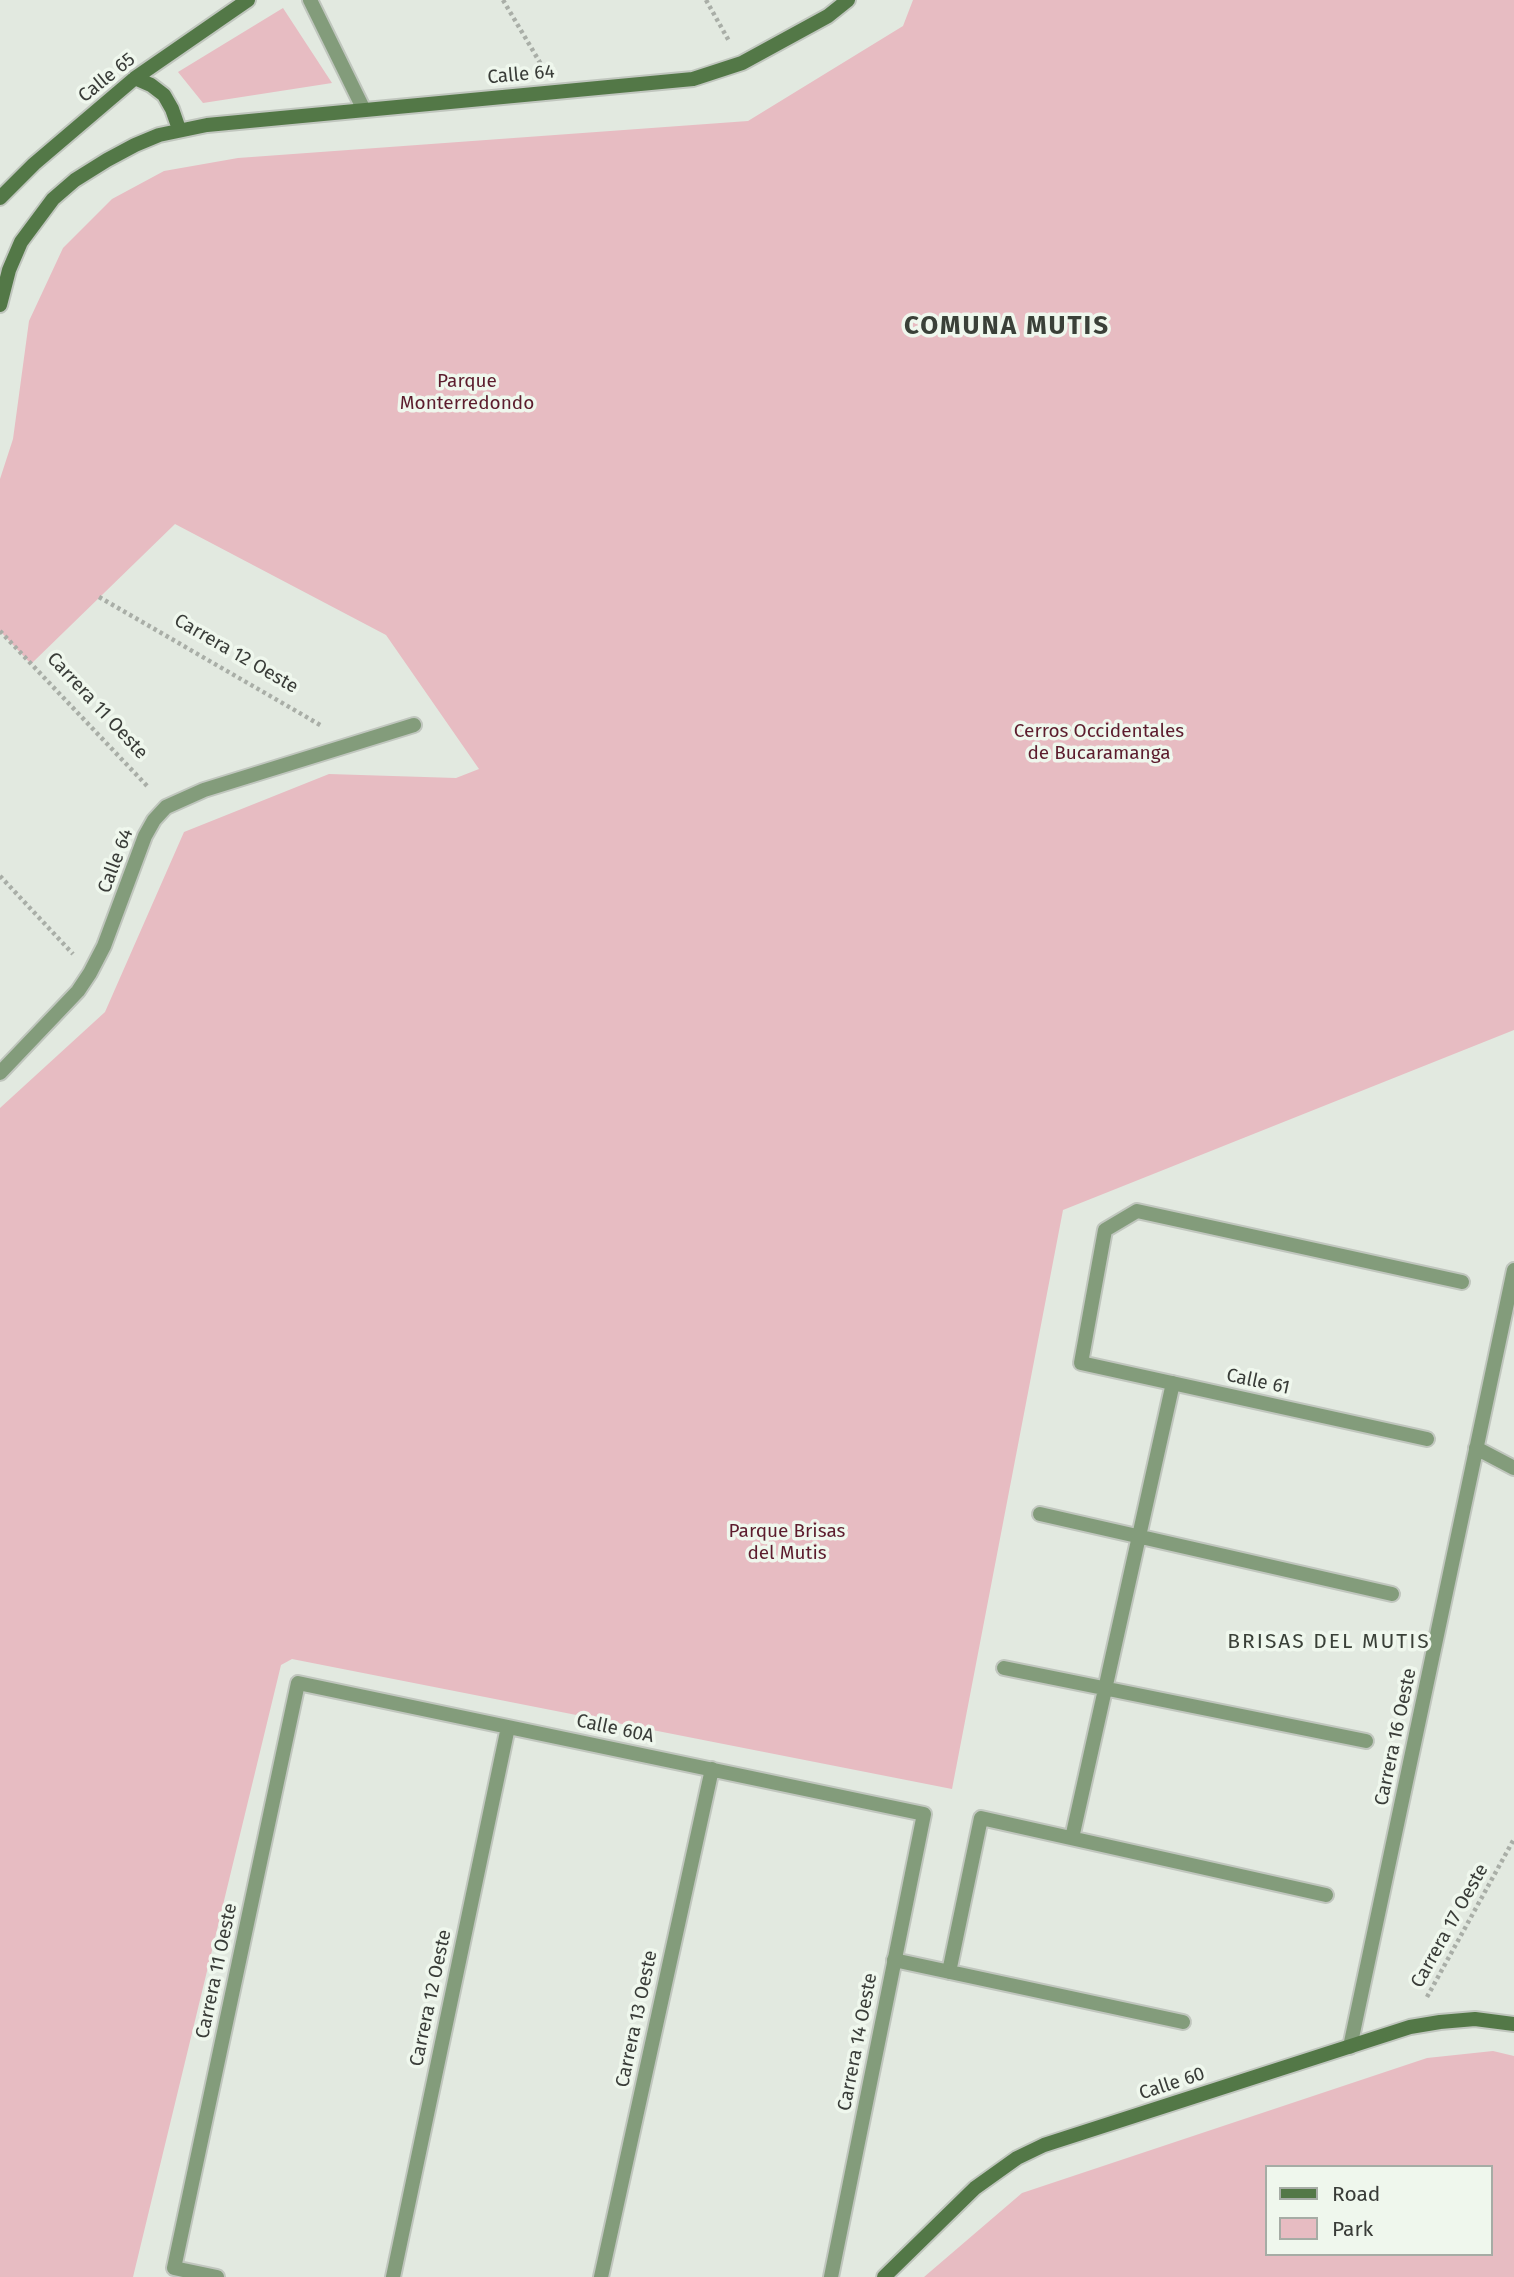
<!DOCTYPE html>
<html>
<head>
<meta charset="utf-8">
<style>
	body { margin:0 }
	#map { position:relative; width:1514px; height:2277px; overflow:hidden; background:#e2e9e0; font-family:"Fira Sans",sans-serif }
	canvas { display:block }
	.legend { position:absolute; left:1265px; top:2165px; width:228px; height:91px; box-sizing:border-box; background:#eff7ed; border:2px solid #a6aca5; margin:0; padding:9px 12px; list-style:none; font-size:21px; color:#393c38 }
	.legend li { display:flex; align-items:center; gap:14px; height:35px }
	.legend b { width:35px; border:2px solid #a6aca5 }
</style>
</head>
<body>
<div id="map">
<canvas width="1514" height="2277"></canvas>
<ul class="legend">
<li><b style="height:9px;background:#537847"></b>Road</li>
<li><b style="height:19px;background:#e7bcc2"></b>Park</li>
</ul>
</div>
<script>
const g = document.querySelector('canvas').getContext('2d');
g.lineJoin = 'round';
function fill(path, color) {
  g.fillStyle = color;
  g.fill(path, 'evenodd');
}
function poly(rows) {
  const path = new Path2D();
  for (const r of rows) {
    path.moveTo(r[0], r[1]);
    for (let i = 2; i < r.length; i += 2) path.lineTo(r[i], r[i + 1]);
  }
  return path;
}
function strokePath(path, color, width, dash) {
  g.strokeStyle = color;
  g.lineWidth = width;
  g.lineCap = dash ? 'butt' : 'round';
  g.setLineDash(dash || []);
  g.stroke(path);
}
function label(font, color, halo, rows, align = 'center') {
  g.font = font + ' "Fira Sans",sans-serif';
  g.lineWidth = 7;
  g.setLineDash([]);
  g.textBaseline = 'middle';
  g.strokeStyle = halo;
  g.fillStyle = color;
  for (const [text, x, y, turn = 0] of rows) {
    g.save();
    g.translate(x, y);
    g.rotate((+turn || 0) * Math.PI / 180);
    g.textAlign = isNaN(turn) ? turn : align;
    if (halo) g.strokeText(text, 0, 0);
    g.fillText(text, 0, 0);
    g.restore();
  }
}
fill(poly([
	[913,0,1514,0,1514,1030,1063,1210,952,1789,292,1659,281,1665,133,2277,0,2277,0,1108,105,1012,184,832,329,774,456,778,479,769,386,635,175,524,31,664,0,631,0,479,13,439,29,321,63,248,112,199,164,171,238,158,748,121,903,26],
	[283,8,332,83,203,103,178,72],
	[1493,2051,1514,2056,1514,2277,924,2277,1022,2193,1427,2058],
	[1267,2167,1491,2167,1491,2254,1267,2254]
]), '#e7bcc2');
const lane = poly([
	[1427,1439,1081,1363,1105,1230,1137,1211,1462,1282],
	[1040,1514,1392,1594],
	[1004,1668,1366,1741],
	[1072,1838,1173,1383],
	[894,1960,1183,2022],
	[949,1972,981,1818,1326,1895]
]);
const street = poly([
	[310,0,364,110],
	[0,1073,78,991,90,973,104,946,145,836,154,820,166,807,204,790,414,725],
	[1476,1448,1514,1468],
	[1350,2047,1514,1270],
	[217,2277,174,2268,298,1683,924,1814,831,2277],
	[393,2277,508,1727],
	[601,2277,712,1769]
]);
const secondary = poly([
	[135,78,151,85,164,95,172,109,179,129],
	[0,198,34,164,135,78,248,0],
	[0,305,9,270,21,242,53,199,75,180,107,160,135,145,159,135,207,125,693,79,742,63,828,16,848,0],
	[884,2277,975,2188,1017,2158,1044,2145,1410,2027,1440,2022,1475,2019,1514,2024]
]);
strokePath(lane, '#c0c6be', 18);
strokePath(street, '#c0c6be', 18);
strokePath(secondary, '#c0c6be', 18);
strokePath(poly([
	[503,0,542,66],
	[706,0,729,41],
	[99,597,322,726],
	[0,631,149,788],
	[0,876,73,954],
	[1427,1997,1514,1839]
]), '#a9aea7', 4.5, [3.5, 3.5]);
strokePath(lane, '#839c7b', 14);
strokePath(street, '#839c7b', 14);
strokePath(secondary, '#537847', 14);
label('19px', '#393c38', '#eff7ed', [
	["Calle 64",521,75,-5],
	["Calle 65",107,78,-39],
	["Carrera 12 Oeste",236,654,30],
	["Carrera 11 Oeste",97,706,47],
	["Calle 64",116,861,-69],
	["Calle 61",1258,1382,12],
	["Calle 60A",615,1729,12],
	["Carrera 16 Oeste",1396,1737,-78],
	["Carrera 17 Oeste",1450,1926,-61],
	["Carrera 11 Oeste",217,1971,-78],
	["Carrera 12 Oeste",431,1998,-78],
	["Carrera 13 Oeste",637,2019,-78],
	["Carrera 14 Oeste",858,2042,-79],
	["Calle 60",1172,2084,-18]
]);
label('19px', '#5c1c2d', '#eff7ed', [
	["Parque",467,382],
	["Monterredondo",467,404],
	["Cerros Occidentales",1099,732],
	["de Bucaramanga",1099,754],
	["Parque Brisas",787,1532],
	["del Mutis",787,1554]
]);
g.letterSpacing = '2px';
label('21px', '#3a4038', '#eff7ed', [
	["BRISAS DEL MUTIS",1329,1642]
]);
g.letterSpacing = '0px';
g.letterSpacing = '2px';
label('bold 26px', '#3a4038', '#eff7ed', [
	["COMUNA MUTIS",1007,327]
]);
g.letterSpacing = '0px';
</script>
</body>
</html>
